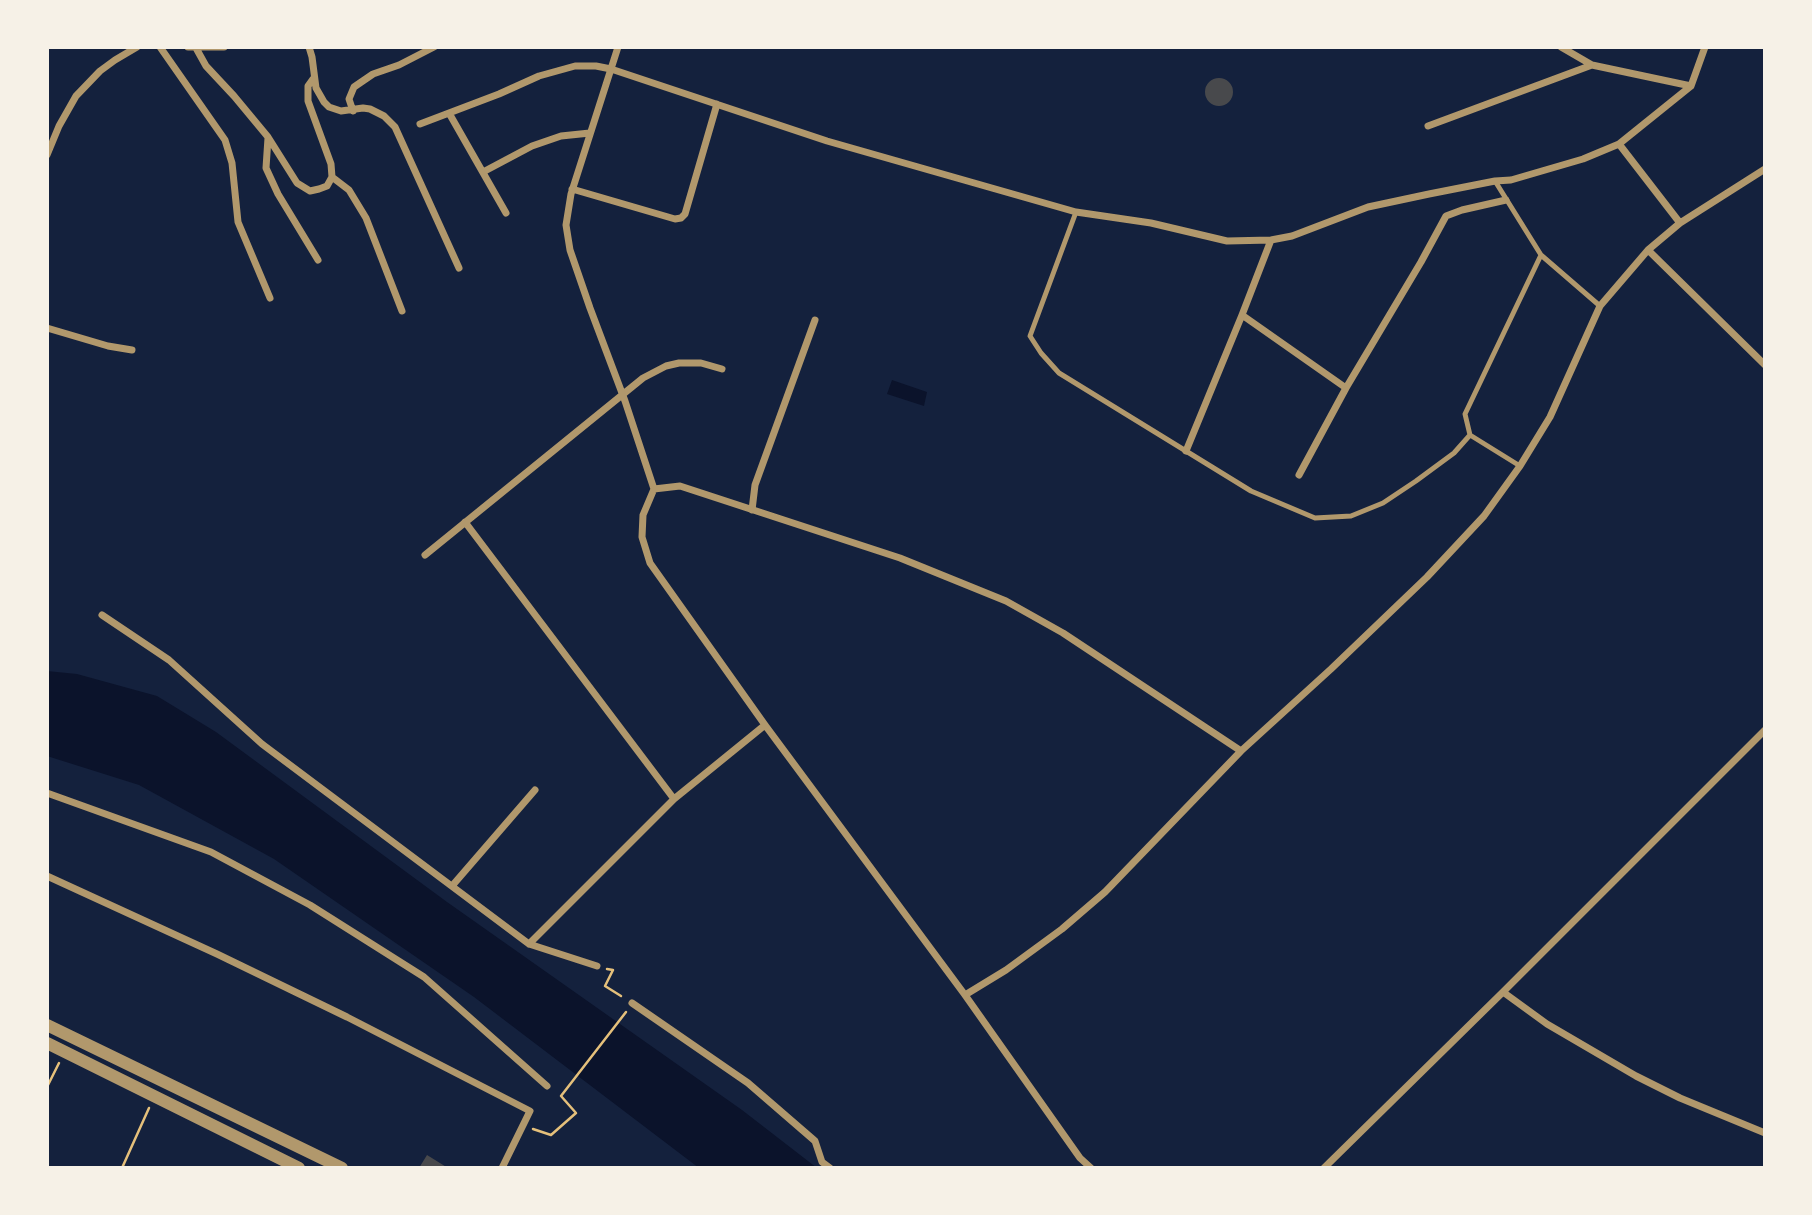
<!DOCTYPE html>
<html>
<head>
<meta charset="utf-8">
<style>
	body { margin:0 }
	#map { position:relative; width:1812px; height:1215px; overflow:hidden; background:#14213d; font-family:Cabin,sans-serif }
	canvas { display:block }
	.frame { position:absolute; inset:0; border:49px solid #f6f1e7; pointer-events:none }
</style>
</head>
<body>
<div id="map">
<canvas width="1812" height="1215"></canvas>
<div class="frame"></div>
</div>
<script>
const g = document.querySelector('canvas').getContext('2d');
g.lineJoin = 'round';
function fill(path, color) {
  g.fillStyle = color;
  g.fill(path, 'evenodd');
}
function poly(rows) {
  const path = new Path2D();
  for (const r of rows) {
    if (r.length === 3) {
      path.moveTo(r[0] + r[2], r[1]);
      path.arc(r[0], r[1], r[2], 0, 2 * Math.PI);
      continue;
    }
    path.moveTo(r[0], r[1]);
    for (let i = 2; i < r.length; i += 2) path.lineTo(r[i], r[i + 1]);
  }
  return path;
}
function strokePath(path, color, width, dash) {
  g.strokeStyle = color;
  g.lineWidth = width;
  g.lineCap = dash ? 'butt' : 'round';
  g.setLineDash(dash || []);
  g.stroke(path);
}
fill(poly([
	[892,380,927,392,924,406,887,394],
	[47,671,77,674,157,696,216,732,447,902,742,1110,817,1168,699,1168,474,997,274,859,139,785,47,756]
]), '#0b132b');
fill(poly([
	[1219,92,14],
	[427,1155,448,1168,419,1168]
]), '#48494c');
strokePath(poly([
	[607,969,613,970,605,986,621,996],
	[47,1087,59,1063],
	[533,1129,551,1135,576,1113,561,1096,626,1012],
	[122,1168,149,1108]
]), '#e5c07b', 2.5);
strokePath(poly([
	[1495,181,1541,255,1600,306],
	[1076,212,1030,336,1041,353,1059,373,1251,491,1315,518,1351,516,1383,503,1416,481,1454,453,1470,435],
	[1520,466,1470,435,1465,414,1541,255]
]), '#b1986c', 5);
strokePath(poly([
	[160,47,225,140,232,163,238,222,270,298],
	[188,47,224,47],
	[309,47,312,57,316,88,324,102,329,107,341,111,363,108,370,109,384,116,395,127,459,268],
	[618,47,571,194,566,225,570,250,590,308,625,401,654,489,643,515,642,537,650,563,765,725,965,995,1080,1158,1091,1168],
	[1561,47,1592,65],
	[196,48,206,66,234,96,268,137,297,183,310,191,319,189,327,186,332,177,331,164,308,101,308,86,313,79],
	[353,111,349,99,354,87,373,74,399,65,434,47],
	[449,113,506,213],
	[420,124,499,94,539,76,575,66,596,66,611,69,827,141,1076,212,1151,223,1227,241,1271,240,1292,236,1368,207,1429,194,1495,181,1511,180,1583,159,1619,144,1691,86,1705,47],
	[1428,126,1592,65,1691,86],
	[268,138,266,168,278,194,318,260],
	[1619,144,1680,223],
	[47,155,59,126,76,96,100,71,115,60,137,47],
	[483,172,532,146,561,136,590,133],
	[332,177,349,190,366,218,402,311],
	[572,189,675,219,681,218,685,214,717,104],
	[1648,250,1765,365],
	[1242,315,1346,388],
	[47,328,108,346,132,350],
	[1186,451,1242,315,1271,240],
	[1299,475,1346,388,1421,262,1446,216,1462,210,1506,200],
	[654,489,680,486,900,558,1006,601,1063,633,1241,751],
	[752,510,755,485,815,320],
	[465,522,674,799],
	[425,555,643,378,666,366,679,363,701,363,722,369],
	[102,615,169,660,262,744,529,944,597,966],
	[47,793,211,852,310,905,424,977,547,1086],
	[47,876,217,954,347,1017,530,1111,502,1168],
	[452,886,535,790],
	[529,944,674,799,765,725],
	[1503,992,1547,1024,1636,1076,1680,1098,1765,1133],
	[965,995,1006,970,1062,929,1105,892,1241,751,1331,669,1427,577,1484,516,1520,466,1550,417,1600,306,1648,250,1680,223,1765,169],
	[632,1003,748,1083,815,1141,822,1162,830,1168],
	[1324,1168,1503,992,1765,730]
]), '#b1986c', 7);
strokePath(poly([
	[47,1025,342,1168],
	[47,1043,299,1168]
]), '#b1986c', 12);
</script>
</body>
</html>
